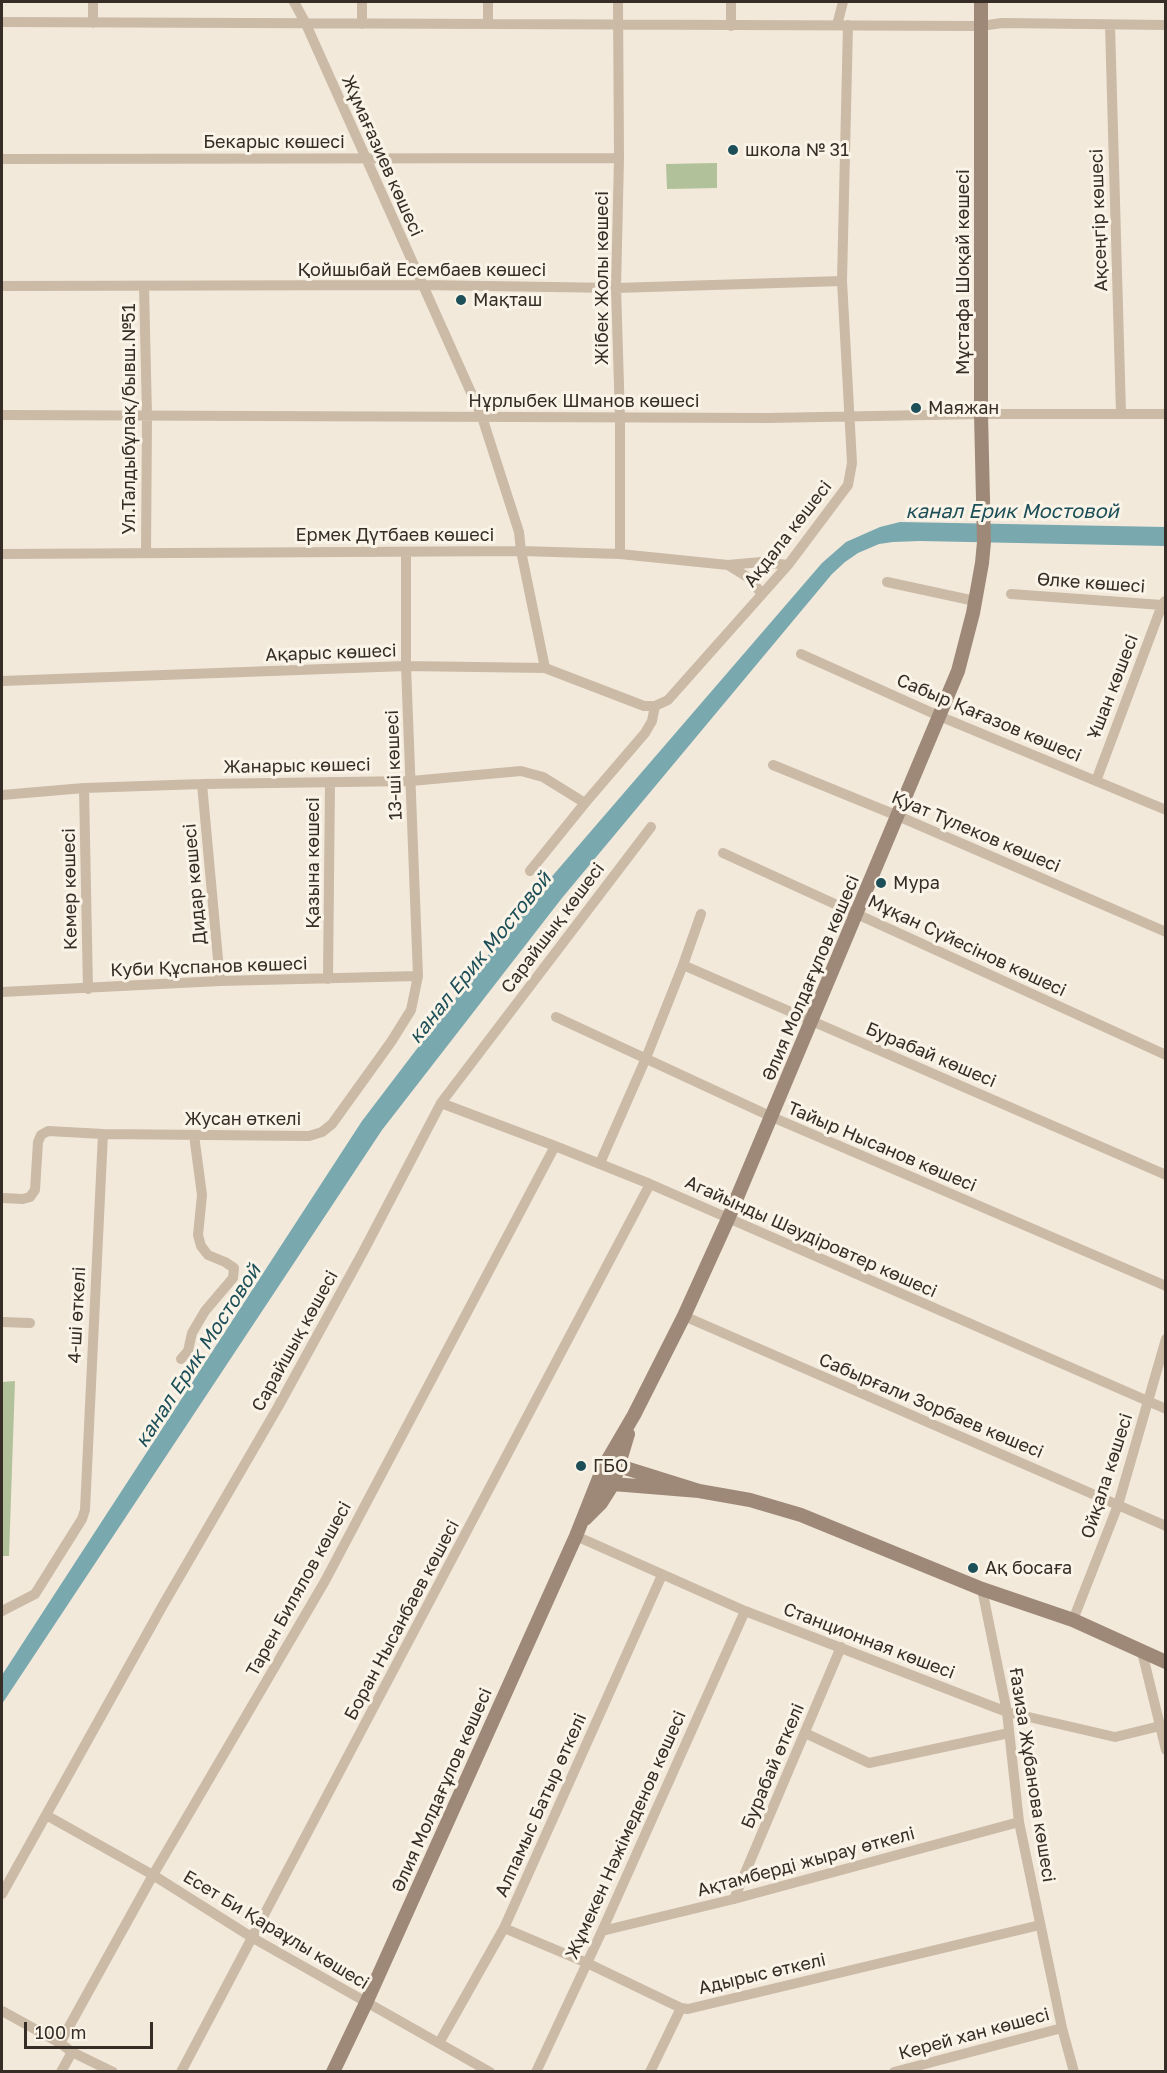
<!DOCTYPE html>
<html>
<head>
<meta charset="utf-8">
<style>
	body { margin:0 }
	#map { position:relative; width:1167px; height:2073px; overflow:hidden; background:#f2e9db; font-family:"Golos Text",sans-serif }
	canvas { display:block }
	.frame { position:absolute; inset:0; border:3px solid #362d27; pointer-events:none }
	.scale { position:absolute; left:24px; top:2022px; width:129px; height:27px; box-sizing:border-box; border:3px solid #362d27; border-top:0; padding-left:8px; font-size:18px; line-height:21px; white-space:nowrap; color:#362d27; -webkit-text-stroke:4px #faf3e7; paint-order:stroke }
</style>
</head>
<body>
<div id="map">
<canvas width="1167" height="2073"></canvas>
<div class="frame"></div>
<div class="scale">100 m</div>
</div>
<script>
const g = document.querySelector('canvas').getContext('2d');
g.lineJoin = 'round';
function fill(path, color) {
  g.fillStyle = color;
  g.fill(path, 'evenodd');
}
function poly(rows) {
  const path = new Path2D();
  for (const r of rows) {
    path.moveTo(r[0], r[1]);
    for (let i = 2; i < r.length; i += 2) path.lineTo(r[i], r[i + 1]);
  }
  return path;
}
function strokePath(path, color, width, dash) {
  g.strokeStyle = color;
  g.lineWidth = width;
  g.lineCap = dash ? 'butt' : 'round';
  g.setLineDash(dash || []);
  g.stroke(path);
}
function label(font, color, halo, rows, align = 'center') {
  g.font = font + ' "Golos Text",sans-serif';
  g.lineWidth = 6;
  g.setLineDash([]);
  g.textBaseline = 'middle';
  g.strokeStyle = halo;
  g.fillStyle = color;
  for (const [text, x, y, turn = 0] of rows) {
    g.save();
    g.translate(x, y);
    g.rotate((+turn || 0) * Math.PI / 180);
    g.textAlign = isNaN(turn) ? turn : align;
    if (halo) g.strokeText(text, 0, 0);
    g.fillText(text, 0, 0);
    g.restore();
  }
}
fill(poly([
	[717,163,717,188,667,189,666,164],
	[15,1381,9,1556,2,1556,2,1382]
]), '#b1c19a');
fill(poly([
	[900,522,1165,527,1165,546,920,541,893,542,879,544,858,553,845,562,832,574,562,898,382,1130,2,1704,2,1675,362,1121,489,954,548,881,822,563,846,542,880,527]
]), '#79a8af');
strokePath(poly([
	[294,2,305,22,482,417,519,532,521,551,545,668],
	[362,2,362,24],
	[488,2,488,24],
	[618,2,619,158,616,288,620,418,620,554],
	[2,22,981,26,1002,23,1166,25],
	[93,23,93,2],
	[837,25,843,2],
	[1110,25,1121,414],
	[731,26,731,2],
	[2,159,619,158],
	[2,286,422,285,616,288,842,281],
	[144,286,147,416,146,553],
	[2,415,768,418,981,414,1166,414],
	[2,554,521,551,620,554,728,565,761,562,788,565],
	[728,565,749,578,762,594],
	[887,582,975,601],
	[1011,594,1162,605,1165,601],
	[801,654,939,716,1166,810],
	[2,681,406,666,545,668,644,706,655,706],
	[773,765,898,816,1166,932],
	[1096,781,1162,605],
	[202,784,220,981],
	[84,788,88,989],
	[2,795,84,788,202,784,411,781,521,771,543,777,585,803],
	[723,853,1166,1055],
	[530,871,585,803,645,733,652,721,655,706,668,700,788,565,848,485,852,463,842,281,848,25],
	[683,965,1166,1175],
	[328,979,330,782],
	[2,992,220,981,418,976],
	[556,1017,772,1117,1166,1286],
	[441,1103,555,1146,650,1184,1166,1409],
	[600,1163,646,1058,683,965,701,914],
	[2,1198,23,1199,30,1197,35,1190,38,1142,41,1135,48,1131,103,1134,309,1136,322,1132,332,1124,391,1042,411,1010,418,976,406,666,406,552],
	[684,1316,1166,1526],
	[2,1322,30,1323],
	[181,1359,188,1351,192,1333,205,1311,233,1278,234,1268,225,1262,208,1255,201,1246,198,1235,202,1195,194,1135],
	[576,1536,745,1611,1007,1712,1115,1737,1160,1726],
	[982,1589,1007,1712,1019,1822,1062,2028,1074,2072],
	[2,1611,35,1594,82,1519,85,1510,103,1134],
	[1073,1620,1118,1505,1166,1339],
	[1142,1652,1166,1750],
	[805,1733,869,1763,1009,1733],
	[46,1815,153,1875,253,1938,490,2072],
	[2,1894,163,1605,278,1407,363,1252,441,1103,651,827],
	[734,1899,841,1647],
	[504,1928,587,1963,681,2008,688,2009,1040,1925],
	[602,1931,734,1899,1019,1822],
	[2,2011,60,2043,72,2052,113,2072],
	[60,2043,153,1875,325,1581,555,1146],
	[439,2043,504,1928,662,1575],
	[61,2072,72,2052],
	[181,2072,650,1184],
	[536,2072,602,1931,745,1611],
	[650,2072,681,2008],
	[894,2072,1062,2028]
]), '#cabaa6', 10);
strokePath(poly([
	[699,1491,619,1466,610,1465,603,1468,605,1478,613,1484,699,1491,750,1500,801,1515,982,1589,1073,1620,1166,1662],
	[585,1519,601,1503,613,1484,628,1434],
	[333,2072,366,2003,576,1536,603,1468,634,1415,684,1316,728,1219,958,671,973,613,982,563,984,542,981,414,981,2]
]), '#9e8978', 14);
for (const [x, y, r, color] of [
	[733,150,6,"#1c4f58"],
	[461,300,6,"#1c4f58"],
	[916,408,6,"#1c4f58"],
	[881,883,6,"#1c4f58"],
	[581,1466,6,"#1c4f58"],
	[973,1568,6,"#1c4f58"]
]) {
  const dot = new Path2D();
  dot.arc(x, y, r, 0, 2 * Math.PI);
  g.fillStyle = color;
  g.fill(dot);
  strokePath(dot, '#faf3e7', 2);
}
label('18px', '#362d27', '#faf3e7', [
	["Бекарыс көшесі",274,142],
	["Жұмағазиев көшесі",382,156,66],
	["Ақсеңгір көшесі",1099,220,-92],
	["Қойшыбай Есембаев көшесі",422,270],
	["Мұстафа Шоқай көшесi",963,272,-90],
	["Жібек Жолы көшесі",602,278,-90],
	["Нұрлыбек Шманов көшесі",584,401],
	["Ул.Талдыбұлақ/бывш.№51",129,419,-90],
	["Ақдала көшесі",788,534,-52],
	["Ермек Дүтбаев көшесi",395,535],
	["Өлке көшесі",1091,583,4],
	["Ақарыс көшесi",331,653,-2],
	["Ұшан көшесі",1113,687,-69],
	["Сабыр Қағазов көшесі",989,718,23],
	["13-ші көшесi",394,765,-92],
	["Жанарыс көшесі",297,766,-1],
	["Қуат Түлеков көшесі",976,832,23],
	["Қазына көшесі",313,863,-90],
	["Дидар көшесі",195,884,-95],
	["Кемер көшесі",70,889,-91],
	["Сарайшық көшесі",553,928,-53],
	["Мұқан Сүйесінов көшесі",967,946,25],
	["Куби Құспанов көшесi",209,967,-2],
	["Әлия Молдағұлов көшесі",811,978,-67],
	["Бурабай көшесi",931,1055,23],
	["Жусан өткелі",243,1119],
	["Тайыр Нысанов көшесi",882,1147,23],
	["Агайынды Шәудіровтер көшесi",811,1237,24],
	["4-шi өткелi",77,1315,-87],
	["Сарайшық көшесі",295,1341,-61],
	["Сабырғали Зорбаев көшесі",931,1406,23],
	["Ойқала көшесі",1107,1476,-72],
	["Тарен Билялов көшесі",299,1589,-61],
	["Боран Нысанбаев көшесі",402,1620,-62],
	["Станционная көшесі",869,1641,21],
	["Бурабай өткелі",773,1766,-67],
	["Ғазиза Жұбанова көшесі",1032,1775,81],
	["Әлия Молдағұлов көшесі",442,1790,-66],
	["Алпамыс Батыр өткелі",541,1805,-66],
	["Жұмекен Нәжімеденов көшесі",626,1835,-66],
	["Ақтамберді жырау өткелі",806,1862,-15],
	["Есет Би Қараұлы көшесі",276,1930,31],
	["Адырыс өткелі",762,1974,-13],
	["Керей хан көшесі",974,2034,-15]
]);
label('18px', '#362d27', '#faf3e7', [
	["школа № 31",745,150],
	["Мақташ",473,300],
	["Маяжан",928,408],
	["Мура",893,883],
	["ГБО",593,1466],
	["Ақ босаға",985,1568]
], 'left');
label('italic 20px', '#1c4f58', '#faf3e7', [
	["канал Ерик Мостовой",1012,512],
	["канал Ерик Мостовой",480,958,-51],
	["канал Ерик Мостовой",198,1356,-57]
]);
</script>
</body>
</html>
